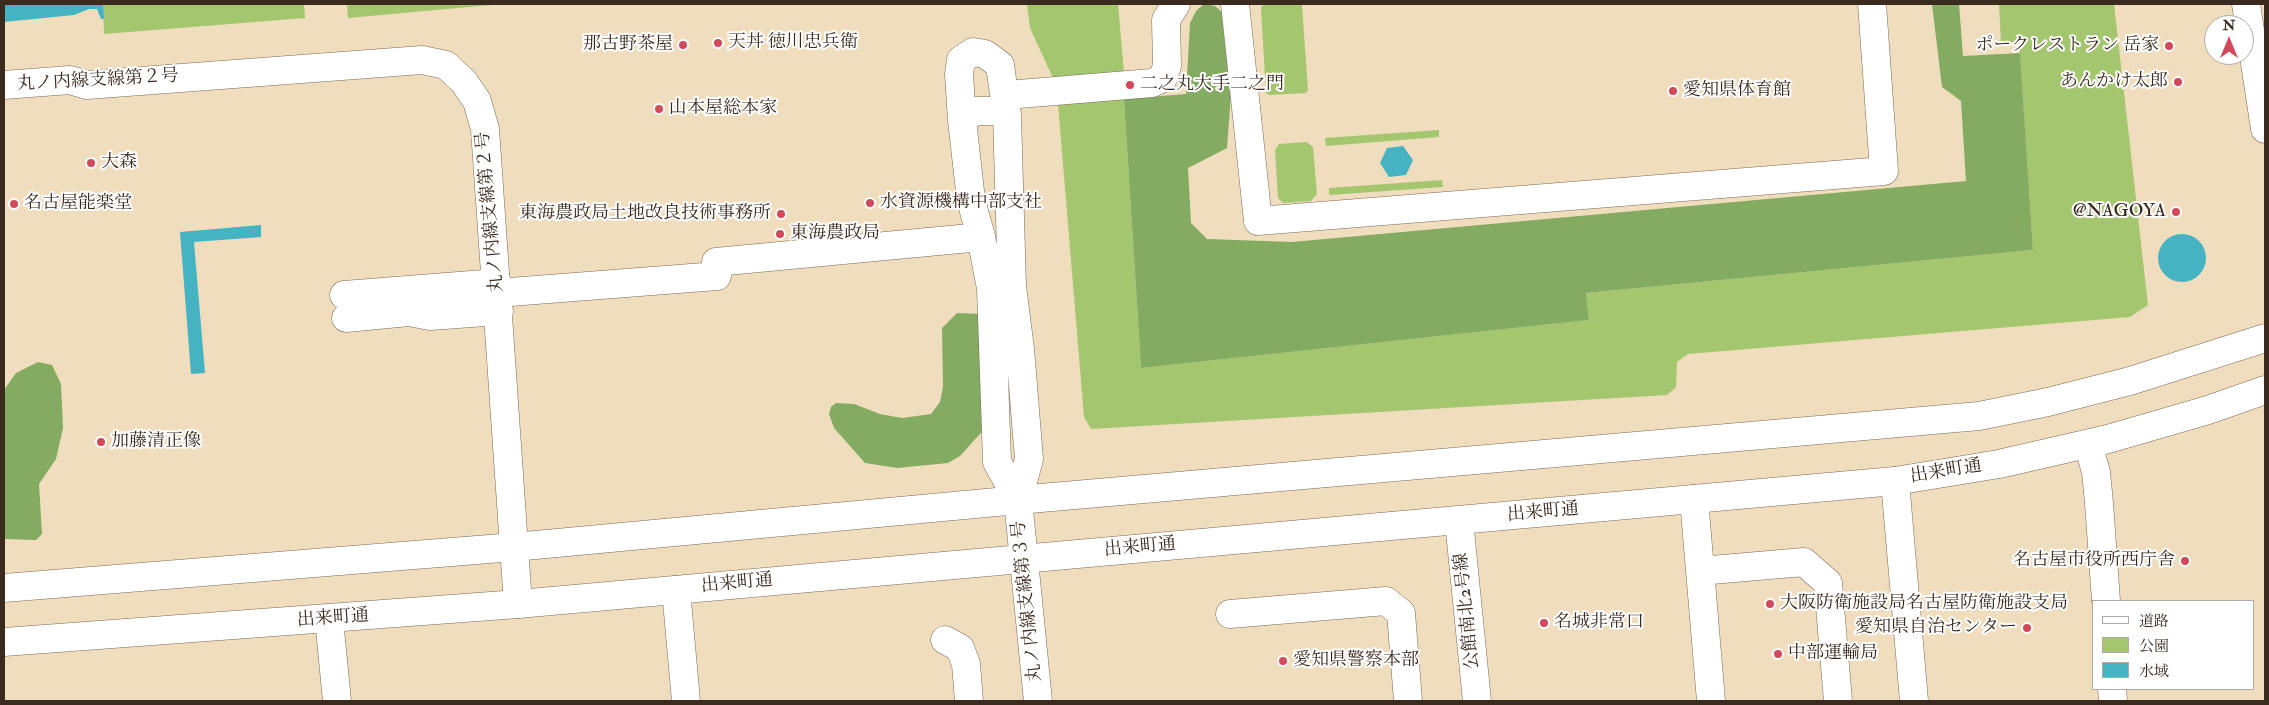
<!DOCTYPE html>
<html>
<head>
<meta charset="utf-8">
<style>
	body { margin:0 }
	#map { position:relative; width:2269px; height:705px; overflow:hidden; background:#f0ddbd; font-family:"IM FELL Double Pica","Noto Serif JP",serif }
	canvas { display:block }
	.frame { position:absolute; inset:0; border:5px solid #3b2a1e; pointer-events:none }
	.legend { position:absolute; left:2092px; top:600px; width:162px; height:90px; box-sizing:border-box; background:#fff; border:1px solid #b1aaa5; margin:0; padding:6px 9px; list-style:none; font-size:15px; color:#3b2a1e }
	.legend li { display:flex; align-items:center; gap:10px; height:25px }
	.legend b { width:25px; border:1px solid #b1aaa5 }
	.north { position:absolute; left:2204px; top:15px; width:50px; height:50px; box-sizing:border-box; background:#fff; border:1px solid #b1aaa5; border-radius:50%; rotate:0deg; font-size:14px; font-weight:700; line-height:20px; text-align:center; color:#3b2a1e }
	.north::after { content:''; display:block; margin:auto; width:18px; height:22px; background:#d1495b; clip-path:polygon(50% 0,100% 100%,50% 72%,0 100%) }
</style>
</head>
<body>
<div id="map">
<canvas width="2269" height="705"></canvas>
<div class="frame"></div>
<ul class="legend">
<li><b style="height:6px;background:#fff"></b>道路</li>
<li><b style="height:14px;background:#a4c66f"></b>公園</li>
<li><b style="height:14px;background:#46b3c3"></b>水域</li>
</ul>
<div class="north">N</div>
</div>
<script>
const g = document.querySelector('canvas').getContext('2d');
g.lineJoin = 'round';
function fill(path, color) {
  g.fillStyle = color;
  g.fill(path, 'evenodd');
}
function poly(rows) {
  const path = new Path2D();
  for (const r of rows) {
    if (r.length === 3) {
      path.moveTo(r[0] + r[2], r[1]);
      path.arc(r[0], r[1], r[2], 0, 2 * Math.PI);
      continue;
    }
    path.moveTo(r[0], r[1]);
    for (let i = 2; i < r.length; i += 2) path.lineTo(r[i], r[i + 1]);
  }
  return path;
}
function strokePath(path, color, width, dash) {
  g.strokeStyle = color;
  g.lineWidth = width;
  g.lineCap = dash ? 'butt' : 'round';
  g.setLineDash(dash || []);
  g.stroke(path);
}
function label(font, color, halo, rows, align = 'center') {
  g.font = font + ' "IM FELL Double Pica","Noto Serif JP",serif';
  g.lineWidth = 4;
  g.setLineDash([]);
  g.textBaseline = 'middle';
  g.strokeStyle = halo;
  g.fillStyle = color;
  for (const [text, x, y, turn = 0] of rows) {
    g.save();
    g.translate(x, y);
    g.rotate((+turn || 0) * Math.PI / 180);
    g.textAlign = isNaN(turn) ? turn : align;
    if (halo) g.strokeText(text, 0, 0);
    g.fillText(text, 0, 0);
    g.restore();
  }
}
fill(poly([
	[103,4,304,4,305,18,104,34],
	[347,4,502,4,348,18],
	[1027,4,1118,4,1124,73,1053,78,1030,28],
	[1282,4,1301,4,1302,6,1308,90,1306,93,1269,95,1266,93,1261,8,1263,5],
	[1999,4,2114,4,2148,305,2130,317,1688,354,1677,362,1676,387,1667,395,1091,429,1084,417,1058,104,1124,99,1141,368,1589,320,1586,293,2033,250,2019,42,2001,43],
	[1439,130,1439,137,1326,146,1325,138],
	[1307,142,1313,147,1317,194,1311,201,1283,203,1278,198,1275,150,1279,144],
	[1442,180,1443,187,1329,195,1329,188]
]), '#a4c66f');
fill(poly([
	[1204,4,1215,6,1223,13,1231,94,1227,148,1188,168,1191,223,1207,239,1292,242,1966,181,1961,101,1942,87,1932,4,1959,4,1963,56,2020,53,2033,250,1586,293,1589,320,1141,368,1124,99,1186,94,1190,23,1196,11],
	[957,313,980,314,988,425,960,456,948,463,897,468,865,463,834,428,829,414,831,407,836,403,854,404,880,414,902,418,931,414,940,402,943,387,942,328],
	[38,362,52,365,61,384,63,428,56,459,39,484,42,534,36,540,4,539,4,390,16,373]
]), '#83ab62');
fill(poly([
	[4,4,103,4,104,19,101,19,97,9,89,9,74,15,4,22],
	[1403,146,1413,160,1406,175,1389,177,1380,163,1387,148],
	[261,225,261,237,194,242,205,373,191,374,180,232],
	[2182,258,24]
]), '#46b3c3');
const minor = poly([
	[1235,4,1258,221,1884,171,1872,4],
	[2246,4,2265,129],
	[4,85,70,80,87,85,422,60,446,65,464,82,477,101,485,129,518,604],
	[1019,94,1152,83,1163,78,1167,66,1166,20,1176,4],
	[962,120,975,111,999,111,1007,115],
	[497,293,717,276,716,262,981,237],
	[344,295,497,283],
	[346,318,409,312,430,316,499,311],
	[2088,444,2096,472,2099,503,2106,601],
	[1895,481,1914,701],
	[1694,499,1711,701],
	[1018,500,997,462,991,288,981,237,971,200,962,120,959,74,961,60,973,52,985,54,1000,65,1007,115,1012,286,1020,349,1029,459,1018,500,1038,701],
	[1459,521,1477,701],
	[1700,571,1804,562,1828,583,1838,701],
	[676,590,686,701],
	[1230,614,1386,601,1401,613,1408,701],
	[329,619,337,701],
	[945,640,960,648,966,664,969,701],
	[2112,689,2113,701]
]);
const major = poly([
	[4,588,514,547,1018,500,1979,416,2048,402,2130,381,2265,338],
	[4,642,518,604,1895,481,1999,464,2108,439,2208,410,2265,390]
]);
strokePath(minor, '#7a6956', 29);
strokePath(major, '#7a6956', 29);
strokePath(minor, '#fff', 28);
strokePath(major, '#fff', 28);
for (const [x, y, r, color] of [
	[718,43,5,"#d1495b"],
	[683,45,5,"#d1495b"],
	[2169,46,5,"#d1495b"],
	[2178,82,5,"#d1495b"],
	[1130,85,5,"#d1495b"],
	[1673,91,5,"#d1495b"],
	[659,109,5,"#d1495b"],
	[91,163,5,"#d1495b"],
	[870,203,5,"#d1495b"],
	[14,204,5,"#d1495b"],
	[2176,212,5,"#d1495b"],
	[781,214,5,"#d1495b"],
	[780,234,5,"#d1495b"],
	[101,442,5,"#d1495b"],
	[2185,561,5,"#d1495b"],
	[1770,604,5,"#d1495b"],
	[1544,623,5,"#d1495b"],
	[2027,628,5,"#d1495b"],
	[1778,654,5,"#d1495b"],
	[1283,661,5,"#d1495b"]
]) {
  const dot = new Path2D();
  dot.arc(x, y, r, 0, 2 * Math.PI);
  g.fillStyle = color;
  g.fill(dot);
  strokePath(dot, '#fff', 2);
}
label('18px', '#3b2a1e', '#fff', [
	["天丼 徳川忠兵衛",728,43],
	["那古野茶屋",673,45,"right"],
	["ポークレストラン 岳家",2159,46,"right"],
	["あんかけ太郎",2168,82,"right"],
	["二之丸大手二之門",1140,85],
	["愛知県体育館",1683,91],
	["山本屋総本家",669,109],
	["大森",101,163],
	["水資源機構中部支社",880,203],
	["名古屋能楽堂",24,204],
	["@NAGOYA",2166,212,"right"],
	["東海農政局土地改良技術事務所",771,214,"right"],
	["東海農政局",790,234],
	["加藤清正像",111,442],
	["名古屋市役所西庁舎",2175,561,"right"],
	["大阪防衛施設局名古屋防衛施設支局",1780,604],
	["名城非常口",1554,623],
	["愛知県自治センター",2017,628,"right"],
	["中部運輸局",1788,654],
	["愛知県警察本部",1293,661]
], 'left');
label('18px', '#3b2a1e', '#fff', [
	["丸ノ内線支線第２号",98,81,-3],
	["丸ノ内線支線第２号",491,212,-95],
	["出来町通",1946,472,-9],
	["出来町通",1543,513,-5],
	["出来町通",1140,548,-5],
	["出来町通",737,584,-5],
	["丸ノ内線支線第３号",1028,601,-96],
	["公館南北2号線",1468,611,-96],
	["出来町通",333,619,-4]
]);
</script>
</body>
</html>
